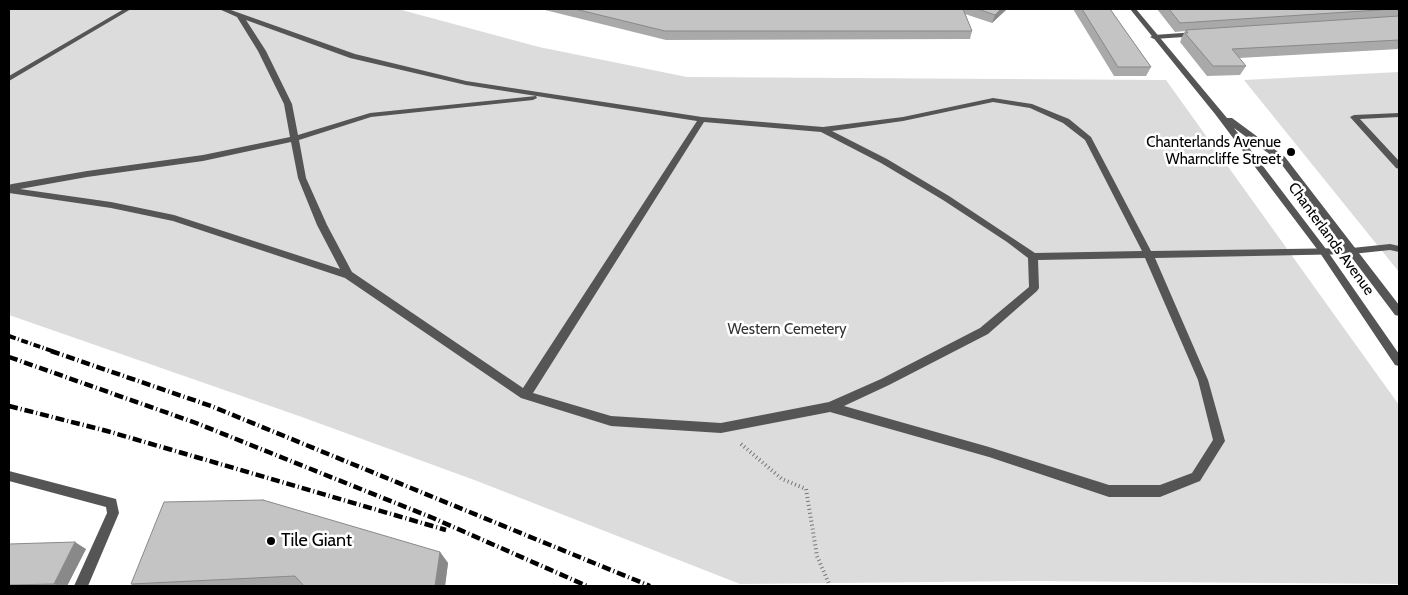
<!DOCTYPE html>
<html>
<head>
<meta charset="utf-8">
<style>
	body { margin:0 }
	#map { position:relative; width:1408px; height:595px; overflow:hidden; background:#fff; font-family:Cabin,sans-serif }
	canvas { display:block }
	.frame { position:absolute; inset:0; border:10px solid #000; pointer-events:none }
</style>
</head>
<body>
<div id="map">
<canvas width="1408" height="595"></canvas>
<div class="frame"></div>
</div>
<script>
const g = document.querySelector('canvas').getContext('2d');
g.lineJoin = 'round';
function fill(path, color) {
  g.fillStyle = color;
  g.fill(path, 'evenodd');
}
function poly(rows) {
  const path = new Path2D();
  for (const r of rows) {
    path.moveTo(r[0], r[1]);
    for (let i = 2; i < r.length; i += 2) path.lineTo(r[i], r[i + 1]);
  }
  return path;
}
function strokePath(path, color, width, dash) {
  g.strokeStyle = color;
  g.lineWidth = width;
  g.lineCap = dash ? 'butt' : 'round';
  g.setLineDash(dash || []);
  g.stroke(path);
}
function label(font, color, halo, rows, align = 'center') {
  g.font = font + ' Cabin,sans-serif';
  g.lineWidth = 5;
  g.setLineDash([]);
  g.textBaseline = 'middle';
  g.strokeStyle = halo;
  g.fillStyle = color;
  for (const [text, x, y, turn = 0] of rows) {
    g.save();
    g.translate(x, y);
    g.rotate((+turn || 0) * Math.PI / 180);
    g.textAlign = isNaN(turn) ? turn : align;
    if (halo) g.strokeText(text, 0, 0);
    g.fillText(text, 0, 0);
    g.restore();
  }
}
fill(poly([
	[9,9,398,9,539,47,687,77,1166,80,1399,405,1399,584,1031,581,740,584,477,481,299,416,9,315],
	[1399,72,1399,272,1244,80]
]), '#dcdcdc');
strokePath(poly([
	[741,444,782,479,806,489,817,556,830,586]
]), '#777', 4, [1, 3]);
fill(poly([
	[124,9,131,9,9,81,9,76,124,9],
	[219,9,228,9,355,54,466,81,702,117,823,127,903,117,993,98,1032,104,1069,119,1091,137,1151,251,1352,248,1390,244,1399,246,1399,252,1390,250,1352,254,1155,258,1208,380,1225,441,1200,481,1160,497,1109,497,989,457,830,412,721,433,611,426,521,398,345,278,173,221,111,208,9,193,9,185,12,184,87,171,203,155,290,137,284,104,258,51,237,17,219,9],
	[246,20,350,58,466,85,697,121,523,388,352,272,327,225,306,178,299,140,371,117,533,100,537,98,536,96,370,113,298,135,292,104,266,51,246,20],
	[993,102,1030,108,1063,123,1085,140,1142,251,1035,253,949,196,887,159,832,131,903,121,993,102],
	[704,122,821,132,881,163,943,200,1007,242,1028,258,1029,287,980,328,881,379,829,402,721,423,611,416,533,393,704,122],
	[291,142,298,178,317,225,340,269,174,215,111,202,20,189,87,177,203,161,291,142],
	[1145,258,1198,380,1213,440,1192,473,1160,485,1109,485,989,447,844,406,889,385,988,334,1037,291,1039,288,1038,260,1145,258],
	[1399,113,1399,117,1360,119,1399,161,1399,169,1396,168,1350,117,1354,115,1399,113],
	[9,471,116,499,119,513,88,586,74,586,107,513,106,507,9,481,9,471]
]), '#555');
fill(poly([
	[1196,32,1199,32,1199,36,1154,39,1150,37,1154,35,1196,32]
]), '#555');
fill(poly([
	[1130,9,1136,9,1227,118,1232,118,1285,157,1399,305,1399,316,1395,315,1279,161,1234,128,1326,249,1399,354,1399,366,1395,365,1320,253,1215,114,1130,9]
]), '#555');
strokePath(poly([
	[9,336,55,352]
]), '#000', 4, [7, 2.5, 1, 2.5]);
strokePath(poly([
	[51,351,211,406,650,586],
	[9,357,196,423,433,518,587,586],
	[9,406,107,431,446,530]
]), '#000', 4.5, [9, 3, 1, 3]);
fill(poly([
	[541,9,1007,9,992,23,965,14,972,31,970,39,666,40],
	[1073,9,1110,9,1151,67,1146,76,1114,76],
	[1157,9,1399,9,1399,49,1239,58,1246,66,1240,75,1207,76,1180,42,1181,40,1181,39,1185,31,1175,32],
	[9,544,86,549,67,586,9,586],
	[440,552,448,563,445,586,134,586,131,584]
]), '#a9a9a9');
fill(poly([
	[1001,9,1007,9,992,23,995,15],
	[75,542,86,549,67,586,58,586,54,584],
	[440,552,448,563,445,586,435,586]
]), '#898989');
const building = poly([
	[575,9,963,9,972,31,665,31,575,9],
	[978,9,1001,9,995,15,978,9],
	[1082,9,1110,9,1151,67,1118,67,1082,9],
	[1169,9,1394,9,1180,23,1169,9],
	[1399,16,1399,40,1232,49,1246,66,1213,66,1185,33,1188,33,1186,30,1399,16],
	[263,500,440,552,435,586,304,586,295,576,131,584,164,502,263,500],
	[75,542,54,584,9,585,9,544,75,542]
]);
fill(building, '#c4c4c4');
strokePath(building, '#898989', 1);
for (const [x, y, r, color] of [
	[1291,152,5,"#000"],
	[271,541,5,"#000"]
]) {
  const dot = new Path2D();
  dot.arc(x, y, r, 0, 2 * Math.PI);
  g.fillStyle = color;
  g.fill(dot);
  strokePath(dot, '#fff', 2);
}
label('15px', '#000', '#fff', [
	["Chanterlands Avenue",1281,143],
	["Wharncliffe Street",1281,160]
], 'right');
label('15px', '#000', '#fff', [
	["Chanterlands Avenue",1331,239,54]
]);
label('15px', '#333', '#fff', [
	["Western Cemetery",787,330]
]);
label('18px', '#000', '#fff', [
	["Tile Giant",281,541]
], 'left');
</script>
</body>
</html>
